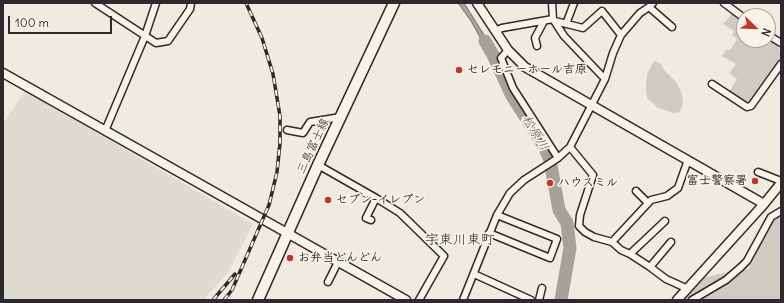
<!DOCTYPE html>
<html>
<head>
<meta charset="utf-8">
<style>
	body { margin:0 }
	#map { position:relative; width:784px; height:303px; overflow:hidden; background:#efebe0; font-family:Delius,sans-serif }
	canvas { display:block }
	.frame { position:absolute; inset:0; border:4px solid #2b2b2b; pointer-events:none }
	.north { position:absolute; left:736px; top:8px; width:40px; height:40px; box-sizing:border-box; background:#f7f3e8; border:1px solid #a5a39c; border-radius:50%; rotate:113deg; font-size:11px; font-weight:700; line-height:16px; text-align:center; color:#2b2b2b }
	.north::after { content:''; display:block; margin:auto; width:14px; height:18px; background:#c8321e; clip-path:polygon(50% 0,100% 100%,50% 72%,0 100%) }
	.scale { position:absolute; left:8px; top:16px; width:104px; height:18px; box-sizing:border-box; border:2px solid #2b2b2b; border-top:0; padding-left:5px; font-size:12px; line-height:14px; white-space:nowrap; color:#2b2b2b; -webkit-text-stroke:3px #f7f3e8; paint-order:stroke }
</style>
</head>
<body>
<div id="map">
<canvas width="784" height="303"></canvas>
<div class="frame"></div>
<div class="north">N</div>
<div class="scale">100 m</div>
</div>
<script>
const g = document.querySelector('canvas').getContext('2d');
g.lineJoin = 'round';
function fill(path, color) {
  g.fillStyle = color;
  g.fill(path, 'evenodd');
}
function poly(rows) {
  const path = new Path2D();
  for (const r of rows) {
    path.moveTo(r[0], r[1]);
    for (let i = 2; i < r.length; i += 2) path.lineTo(r[i], r[i + 1]);
  }
  return path;
}
function strokePath(path, color, width, dash) {
  g.strokeStyle = color;
  g.lineWidth = width;
  g.lineCap = dash ? 'butt' : 'round';
  g.setLineDash(dash || []);
  g.stroke(path);
}
function label(font, color, halo, rows, align = 'center') {
  g.font = font + ' Delius,"Klee One",sans-serif';
  g.lineWidth = 3.5;
  g.setLineDash([]);
  g.textBaseline = 'middle';
  g.strokeStyle = halo;
  g.fillStyle = color;
  for (const [text, x, y, turn = 0] of rows) {
    g.save();
    g.translate(x, y);
    g.rotate((+turn || 0) * Math.PI / 180);
    g.textAlign = isNaN(turn) ? turn : align;
    if (halo) g.strokeText(text, 0, 0);
    g.fillText(text, 0, 0);
    g.restore();
  }
}
fill(poly([
	[25,91,253,224,228,272,204,300,3,300,3,124]
]), '#dedbd1');
fill(poly([
	[733,13,744,23,744,40,768,39,775,42,781,52,781,61,753,102,745,103,729,92,737,79,729,73,736,64,722,56,726,50,731,49,737,39,732,35,734,31,723,24],
	[654,61,661,64,664,70,676,82,681,91,683,102,680,112,674,113,658,108,647,98,646,88,647,74],
	[781,216,781,300,678,300,699,279,744,268,748,270,774,218]
]), '#cfcbc2');
const water = poly([
	[458,3,464,3,496,54,491,57,471,21,458,3]
]);
fill(water, '#a4a29a');
strokePath(water, '#74726e', 1);
strokePath(poly([
	[485,41,493,55,512,96,544,146,550,160,559,210,567,223,570,248,561,300]
]), '#a4a29a', 13);
const minor = poly([
	[95,3,156,43,168,41,190,9,191,3],
	[552,3,553,19,564,36,605,79],
	[724,3,744,18],
	[649,7,672,27],
	[555,21,583,28,602,11,621,35],
	[566,24,574,3],
	[495,31,502,28,553,19],
	[768,35,781,43],
	[537,46,535,38,544,21],
	[508,50,501,58,513,88,558,158],
	[712,84,747,107,751,106,781,64],
	[287,130,303,133,310,122,341,117],
	[105,131,145,36,156,3],
	[570,147,593,175,580,215,579,226,585,232,594,237,612,242,621,250,630,254,650,267,666,279,688,289],
	[318,165,376,198,400,213,444,256,419,300],
	[758,172,781,181],
	[636,191,648,203],
	[371,220,366,218,376,198],
	[489,233,550,258,557,239,497,215],
	[612,242,651,200,667,196,678,188,688,160],
	[630,254,665,221],
	[650,267,671,242],
	[474,274,531,300],
	[328,282,338,262],
	[463,300,497,215,510,193,524,180,558,158,570,147,605,79,613,53,621,35,640,13,649,7,653,3],
	[539,300,542,288],
	[692,300,726,280,741,267,747,261,771,217,781,211]
]);
const tertiary = poly([
	[477,3,508,50,525,67,764,204],
	[3,73,406,300],
	[677,300,764,204,781,183]
]);
const primary = poly([
	[258,300,318,165,394,3]
]);
strokePath(minor, '#2b2b2b', 9);
strokePath(tertiary, '#2b2b2b', 11);
strokePath(primary, '#2b2b2b', 13);
strokePath(minor, '#f7f3e8', 6);
strokePath(tertiary, '#f7f3e8', 8);
strokePath(primary, '#f7f3e8', 10);
const rail = poly([
	[213,300,235,274],
	[224,300,232,290,269,205,277,172,280,143,280,116,273,74,262,38,246,3]
]);
strokePath(rail, '#2b2b2b', 3.5);
strokePath(rail, '#f7f3e8', 2, [6]);
for (const [x, y, r, color] of [
	[459,70,4,"#c8321e"],
	[755,181,4,"#c8321e"],
	[550,183,4,"#c8321e"],
	[328,200,4,"#c8321e"],
	[290,258,4,"#c8321e"]
]) {
  const dot = new Path2D();
  dot.arc(x, y, r, 0, 2 * Math.PI);
  g.fillStyle = color;
  g.fill(dot);
  strokePath(dot, '#f7f3e8', 1.5);
}
label('bold 12px', '#2b2b2b', '#f7f3e8', [
	["セレモニーホール吉原",467,70],
	["富士警察署",747,181,"right"],
	["ハウスミル",558,183],
	["セブン-イレブン",336,200],
	["お弁当どんどん",298,258]
], 'left');
label('12px', '#2b2b2b', '#f7f3e8', [
	["三島富士線",313,146,-65]
]);
label('italic 13px', '#555552', '#f7f3e8', [
	["松原川",535,133,59]
]);
label('14px', '#2b2b2b', '#f7f3e8', [
	["宇東川東町",460,240]
]);
</script>
</body>
</html>
